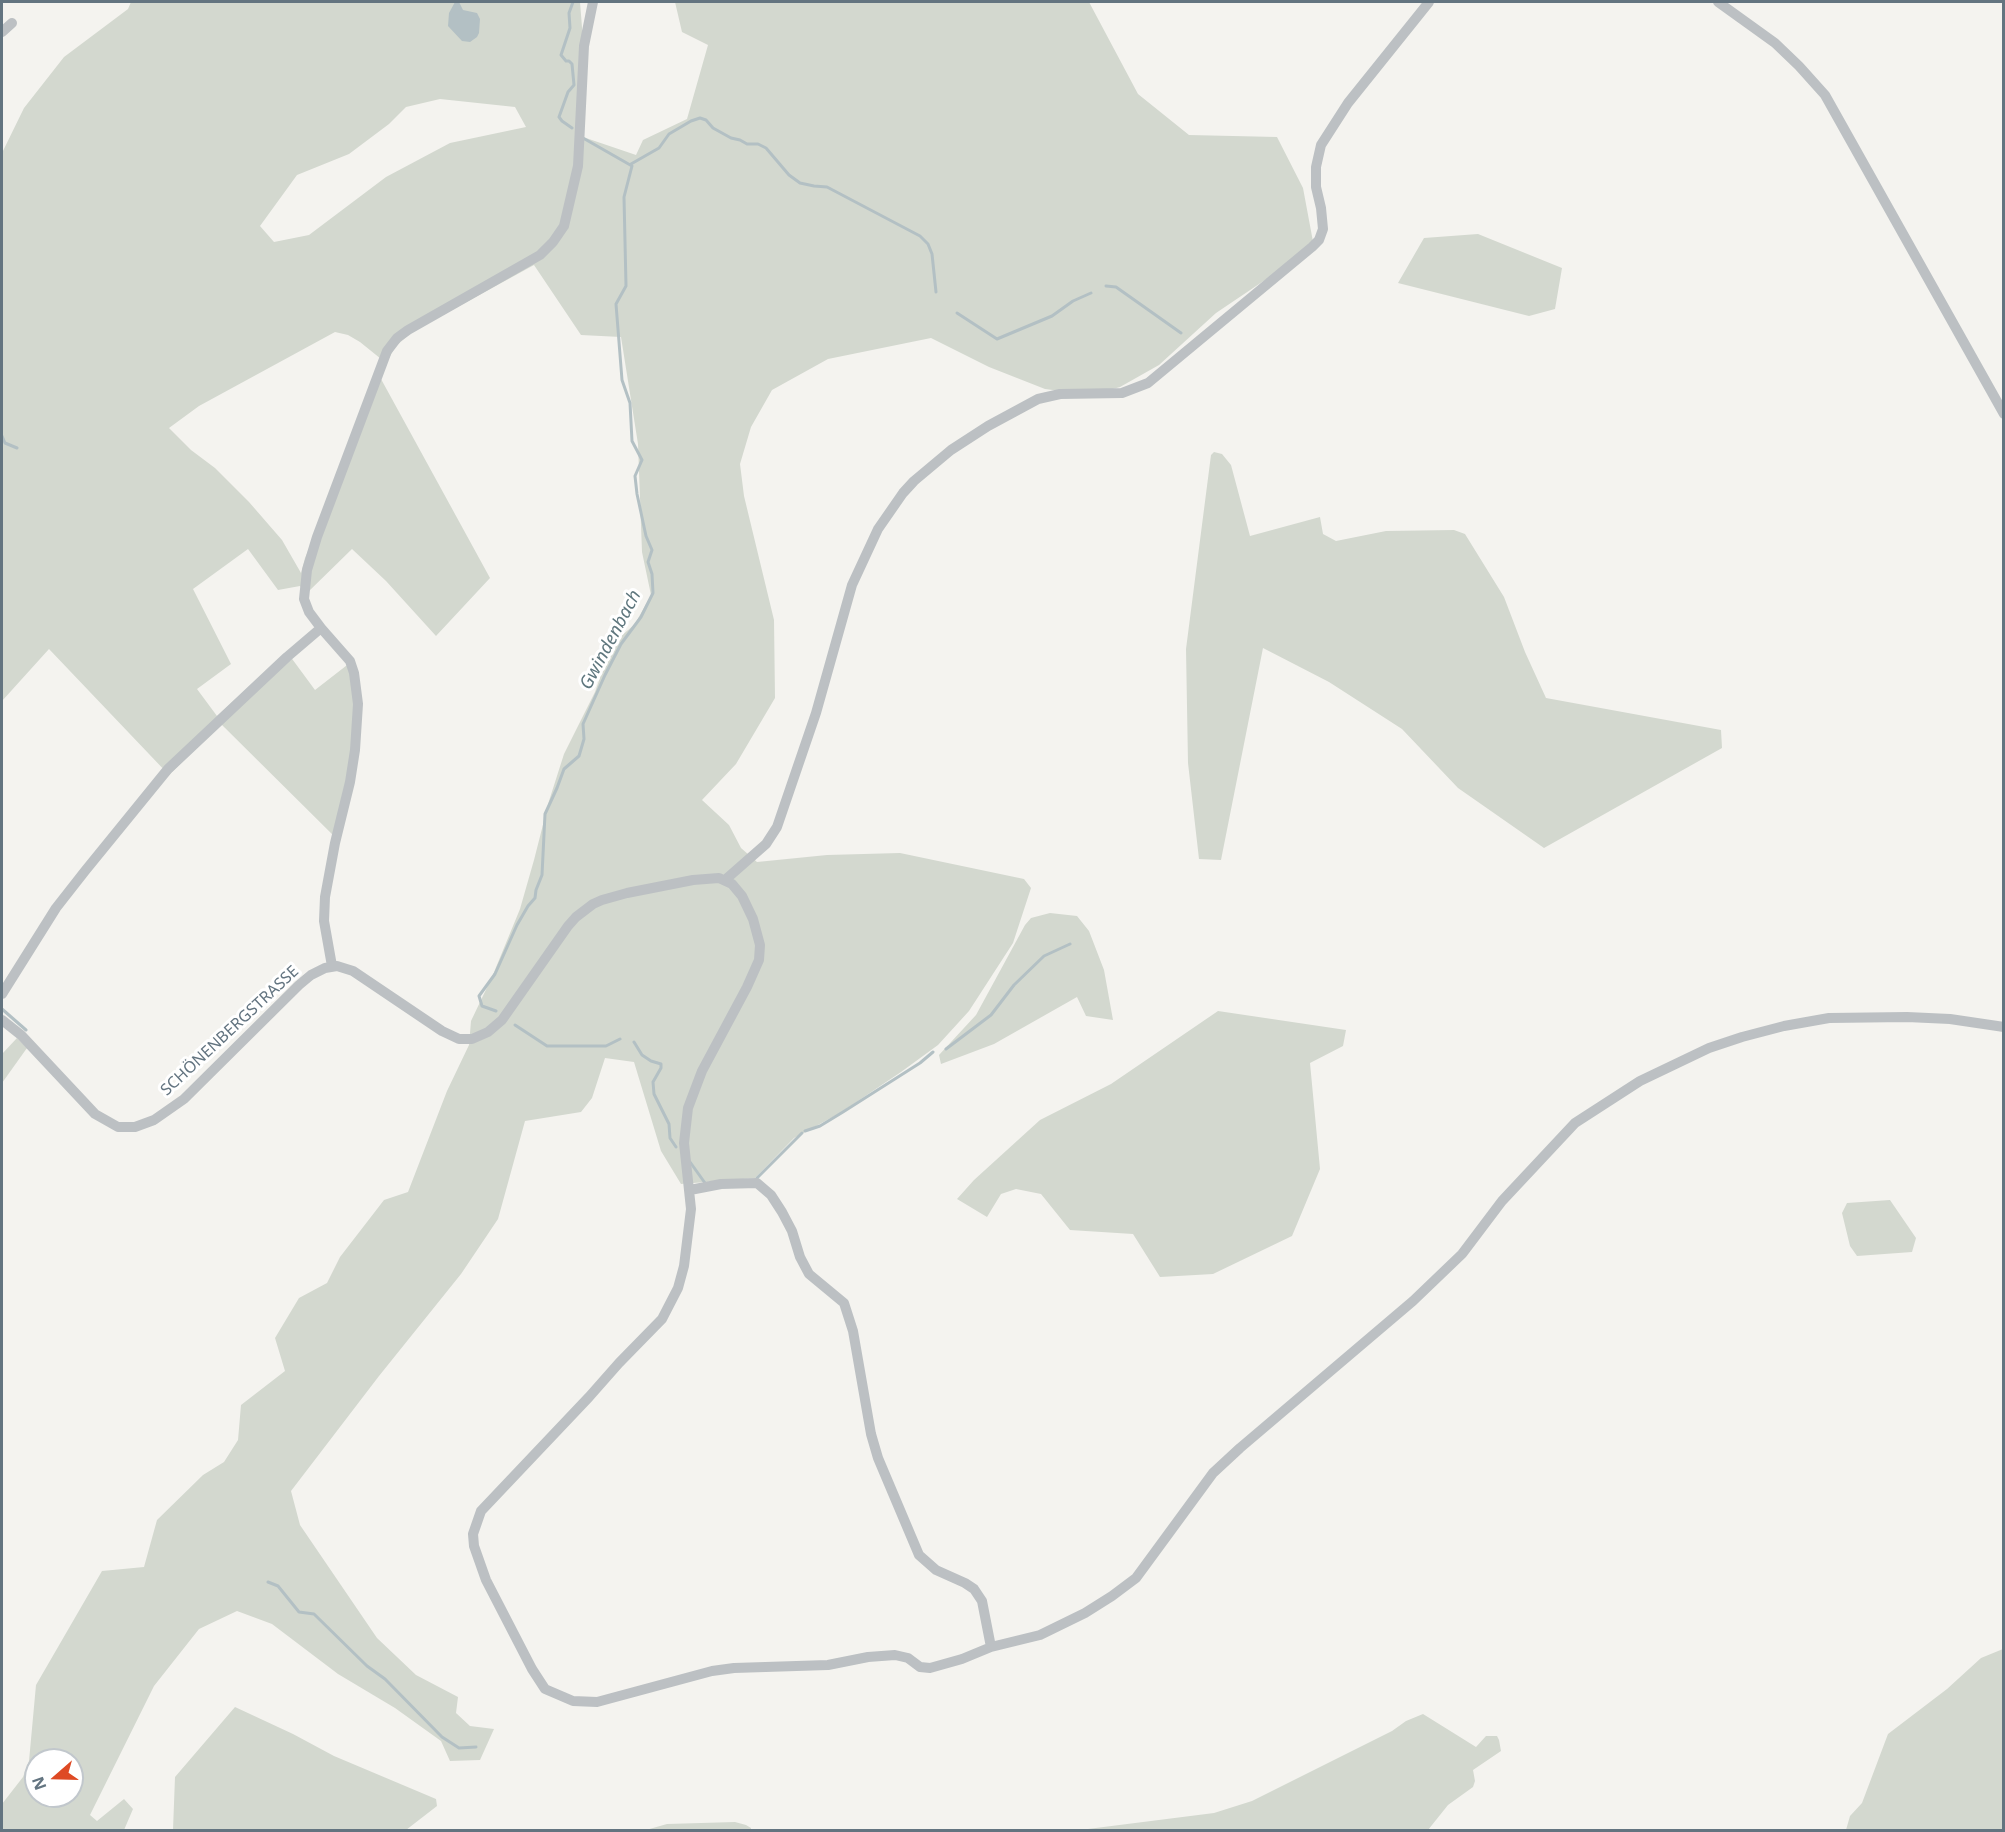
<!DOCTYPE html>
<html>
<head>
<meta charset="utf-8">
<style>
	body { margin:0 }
	#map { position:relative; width:2005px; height:1832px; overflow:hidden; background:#f4f3ef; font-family:"Noto Sans",sans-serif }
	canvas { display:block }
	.frame { position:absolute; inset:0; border:3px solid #637480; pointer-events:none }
	.north { position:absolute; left:24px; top:1748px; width:60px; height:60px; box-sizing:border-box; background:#fff; border:2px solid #c1c7cc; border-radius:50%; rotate:250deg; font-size:16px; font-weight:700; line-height:24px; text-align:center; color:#637480 }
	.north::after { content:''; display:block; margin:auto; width:21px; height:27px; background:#de4a24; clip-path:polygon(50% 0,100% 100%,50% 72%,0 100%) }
</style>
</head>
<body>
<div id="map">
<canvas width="2005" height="1832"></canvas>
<div class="frame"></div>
<div class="north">N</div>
</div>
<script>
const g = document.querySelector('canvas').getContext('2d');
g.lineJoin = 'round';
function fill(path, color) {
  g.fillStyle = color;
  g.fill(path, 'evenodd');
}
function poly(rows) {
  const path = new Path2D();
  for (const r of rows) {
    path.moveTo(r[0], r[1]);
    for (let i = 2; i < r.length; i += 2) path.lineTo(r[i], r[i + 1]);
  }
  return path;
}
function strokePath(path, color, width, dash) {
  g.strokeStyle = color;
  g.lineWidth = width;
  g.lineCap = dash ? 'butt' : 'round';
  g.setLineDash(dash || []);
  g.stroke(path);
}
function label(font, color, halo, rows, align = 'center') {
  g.font = font + ' "Noto Sans",sans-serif';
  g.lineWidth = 6;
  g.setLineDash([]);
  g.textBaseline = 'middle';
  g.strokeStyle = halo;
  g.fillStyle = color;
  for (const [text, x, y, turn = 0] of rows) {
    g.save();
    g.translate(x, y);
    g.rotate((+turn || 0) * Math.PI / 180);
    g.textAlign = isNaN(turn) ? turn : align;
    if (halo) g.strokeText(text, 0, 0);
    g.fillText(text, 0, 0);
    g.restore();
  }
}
fill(poly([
	[131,2,580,2,583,40,583,137,636,155,643,140,687,119,708,45,682,32,675,2,1089,2,1138,94,1189,135,1277,137,1303,188,1314,247,1216,313,1159,365,1120,387,1092,395,1045,389,989,367,931,338,828,359,772,390,751,427,740,464,744,496,774,620,775,698,736,764,702,800,729,825,741,848,757,862,827,855,900,853,1024,879,1031,888,1013,943,969,1011,938,1045,901,1072,840,1113,794,1138,755,1178,681,1184,661,1151,634,1062,605,1058,592,1098,581,1112,525,1121,498,1219,461,1274,379,1376,291,1491,300,1525,377,1638,416,1675,458,1697,456,1713,470,1726,494,1729,480,1760,450,1761,441,1741,395,1708,338,1674,272,1624,237,1611,199,1629,154,1686,90,1815,97,1821,124,1799,133,1809,124,1830,2,1830,2,1804,23,1777,29,1761,36,1685,102,1571,144,1567,157,1520,203,1475,224,1462,238,1440,241,1405,285,1371,275,1338,299,1298,327,1283,340,1257,384,1200,408,1192,447,1091,469,1045,471,1021,492,977,520,909,534,860,549,801,564,754,595,692,612,644,635,624,651,595,642,552,638,444,621,337,581,335,534,265,412,332,396,346,386,363,360,342,348,335,335,332,199,406,169,428,191,450,215,468,249,502,282,540,301,573,305,558,381,379,490,578,436,636,386,581,352,549,306,594,300,586,278,590,248,549,193,589,231,664,197,689,217,716,287,652,315,690,351,662,361,706,340,842,221,724,169,775,49,649,2,701,2,153,24,108,64,57,128,9],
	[440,99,515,107,526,127,450,143,386,177,309,235,274,242,260,226,297,175,349,154,389,124,406,107],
	[36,1760,72,1760,72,1796,36,1796],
	[1478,234,1562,268,1555,309,1529,316,1398,283,1424,238],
	[1214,452,1222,454,1231,465,1250,536,1320,517,1323,534,1336,541,1386,531,1454,530,1465,534,1504,597,1525,652,1546,698,1721,730,1722,748,1544,848,1458,788,1402,729,1329,682,1263,648,1221,860,1199,859,1188,763,1186,649,1211,455],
	[1050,913,1077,916,1089,931,1104,970,1113,1020,1086,1016,1077,997,994,1044,941,1064,939,1055,976,1015,1025,925,1031,918],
	[1218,1011,1346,1030,1343,1046,1310,1063,1320,1169,1292,1236,1213,1274,1160,1277,1133,1234,1070,1230,1041,1194,1016,1189,1001,1194,987,1217,957,1199,974,1180,1040,1120,1111,1084],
	[17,1038,27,1048,2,1083,2,1054],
	[1890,1200,1916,1238,1912,1252,1857,1256,1850,1246,1842,1213,1847,1203],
	[2003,1649,2003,1830,1846,1830,1850,1816,1862,1803,1888,1734,1947,1689,1981,1658],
	[235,1707,293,1734,334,1756,436,1799,437,1806,406,1830,173,1830,175,1777],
	[1423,1714,1476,1747,1486,1736,1497,1736,1499,1740,1501,1751,1473,1770,1475,1781,1473,1787,1448,1805,1428,1830,1080,1830,1214,1813,1252,1801,1392,1731,1406,1721],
	[735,1822,746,1825,751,1828,751,1830,646,1830,667,1824]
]), '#d3d8cf');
fill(poly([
	[455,2,459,2,463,10,477,13,480,19,479,33,477,37,470,42,462,41,448,26,449,13]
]), '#b3c0c4');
strokePath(poly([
	[572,128,562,121,559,117,568,92,574,85,572,64,569,61,566,61,561,55,570,28,569,13,573,2],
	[631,164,659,148,669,134,691,121,700,118,706,120,713,128,731,138,740,140,747,144,758,144,766,148,789,175,800,183,814,186,827,187,920,236,928,244,932,254,936,292],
	[1106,286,1116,287,1181,333],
	[957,313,997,339,1052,316,1073,301,1091,293],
	[2,436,5,443,17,448],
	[2,1009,26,1030],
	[496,1011,482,1006,479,996,495,974,517,925,528,906,535,898,536,890,542,875,545,814,557,788,564,769,579,756,584,739,583,724,605,675,621,644,641,617,653,593,652,574,648,562,652,550,646,536,637,494,635,476,642,460,632,441,630,403,622,380,616,304,626,286,624,197,632,166,583,138],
	[515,1025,547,1046,606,1046,620,1039],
	[634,1042,642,1055,651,1061,661,1064,661,1068,653,1082,654,1094,669,1124,670,1138,676,1147],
	[946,1049,991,1015,1014,985,1044,956,1070,944],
	[805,1131,820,1126,843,1112,920,1063,933,1052],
	[690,1162,705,1183],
	[757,1178,802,1133],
	[268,1582,278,1586,299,1612,314,1614,367,1666,385,1679,442,1737,459,1748,476,1747]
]), '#b3c0c4', 3);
strokePath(poly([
	[1718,2,1775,43,1799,66,1825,95,2004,414],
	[2,32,12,23],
	[321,628,309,612,304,599,307,570,317,537,387,351,397,338,408,330,540,255,553,242,564,226,578,166,584,46,593,2],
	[725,880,766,844,777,827,816,713,852,585,878,529,903,493,914,481,951,450,988,426,1038,399,1060,394,1122,393,1148,383,1312,247,1319,240,1323,229,1321,208,1316,187,1316,167,1321,145,1348,103,1429,2],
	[2,994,56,908,85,871,168,769,287,657,321,628,350,661,354,673,358,704,355,750,350,782,335,843,325,897,324,921,332,966],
	[2,1020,21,1035,95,1114,118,1127,135,1127,154,1120,184,1099,299,985,311,975,325,968,337,966,353,971,442,1031,459,1039,472,1039,488,1032,502,1020,568,926,576,917,593,904,602,900,627,893,693,880,719,878,732,884,742,896,753,919,760,945,759,960,747,987,702,1071,688,1108,684,1143,691,1209,684,1266,678,1288,662,1319,619,1363,589,1397,481,1511,473,1534,474,1546,486,1580,532,1669,545,1689,573,1701,597,1702,712,1671,734,1668,828,1665,868,1657,895,1655,908,1658,920,1667,930,1668,962,1659,991,1647],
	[690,1190,721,1184,757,1183,771,1195,782,1212,792,1231,800,1257,809,1274,844,1303,853,1331,871,1434,878,1458,919,1555,936,1570,965,1583,974,1589,982,1601,991,1647,1040,1635,1085,1613,1112,1596,1136,1578,1213,1473,1240,1448,1413,1301,1462,1254,1502,1201,1575,1123,1640,1081,1709,1048,1742,1037,1784,1026,1829,1018,1907,1017,1950,1019,2004,1027]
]), '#bcc0c3', 10);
label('16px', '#637480', '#fff', [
	["SCHÖNENBERGSTRASSE",230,1031,-43]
]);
label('italic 18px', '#5f777e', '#fff', [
	["Gwindenbach",611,640,-62]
]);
</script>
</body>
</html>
